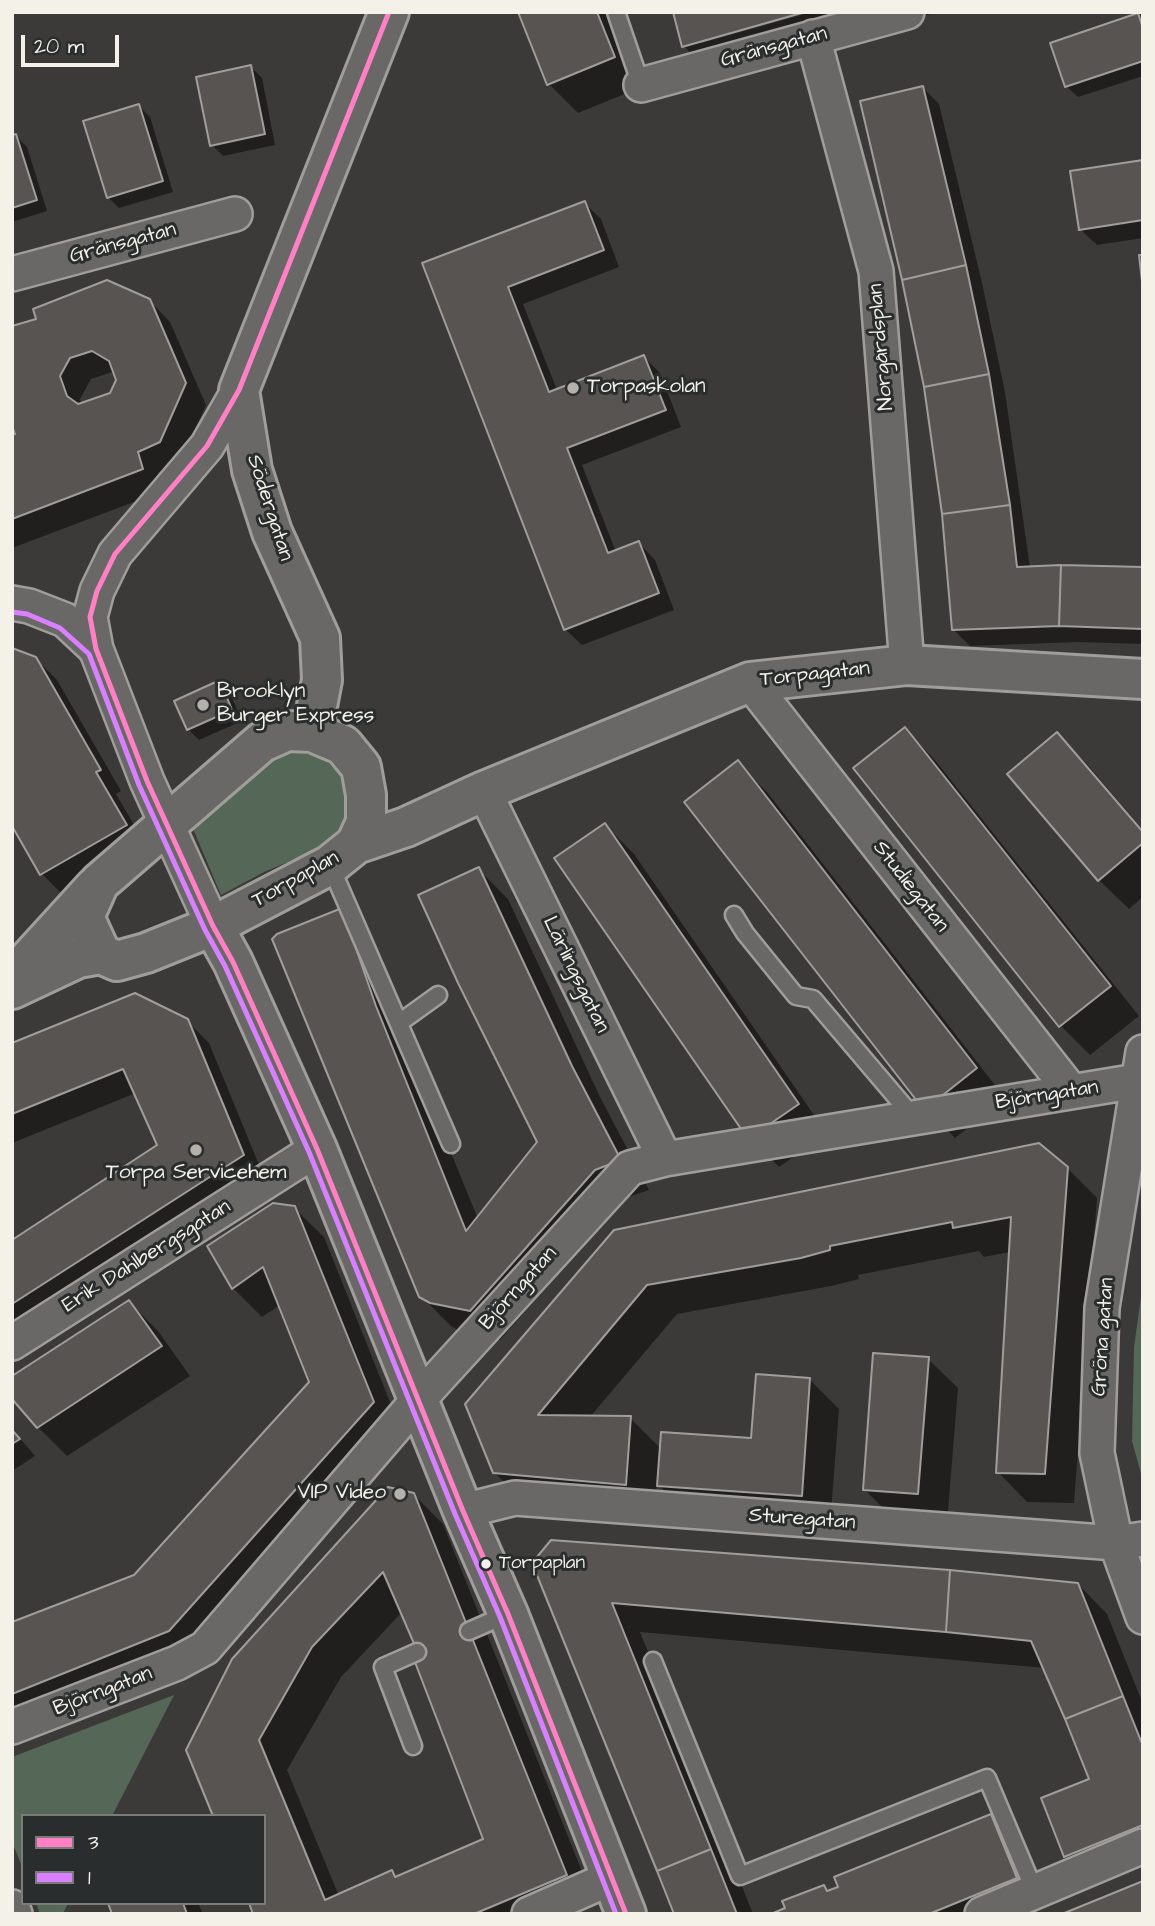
<!DOCTYPE html>
<html>
<head>
<meta charset="utf-8">
<style>
	body { margin:0 }
	#map { position:relative; width:1155px; height:1926px; overflow:hidden; background:#3c3a39; font-family:"Architects Daughter",sans-serif }
	canvas { display:block }
	.frame { position:absolute; inset:0; border:14px solid #f4f1e8; pointer-events:none }
	.legend { position:absolute; left:21px; top:1814px; width:245px; height:91px; box-sizing:border-box; background:#2a2d2e; border:2px solid #7b7b78; margin:0; padding:9px 12px; list-style:none; font-size:21px; color:#f4f1e8 }
	.legend li { display:flex; align-items:center; gap:14px; height:35px }
	.legend b { width:35px; border:2px solid #7b7b78 }
	.scale { position:absolute; left:21px; top:35px; width:98px; height:32px; box-sizing:border-box; border:4px solid #f4f1e8; border-top:0; padding-left:9px; font-size:21px; line-height:24px; white-space:nowrap; color:#f4f1e8; -webkit-text-stroke:5px #2a2d2e; paint-order:stroke }
</style>
</head>
<body>
<div id="map">
<canvas width="1155" height="1926"></canvas>
<div class="frame"></div>
<ul class="legend">
<li><b style="height:9px;background:#ff80c5"></b>3</li>
<li><b style="height:9px;background:#d880ff"></b>1</li>
</ul>
<div class="scale">20 m</div>
</div>
<script>
const g = document.querySelector('canvas').getContext('2d');
g.lineJoin = 'round';
function fill(path, color) {
  g.fillStyle = color;
  g.fill(path, 'evenodd');
}
function poly(rows) {
  const path = new Path2D();
  for (const r of rows) {
    path.moveTo(r[0], r[1]);
    for (let i = 2; i < r.length; i += 2) path.lineTo(r[i], r[i + 1]);
  }
  return path;
}
function strokePath(path, color, width, dash) {
  g.strokeStyle = color;
  g.lineWidth = width;
  g.lineCap = dash ? 'butt' : 'round';
  g.setLineDash(dash || []);
  g.stroke(path);
}
function label(font, color, halo, rows, align = 'center') {
  g.font = font + ' "Architects Daughter",sans-serif';
  g.lineWidth = 6;
  g.setLineDash([]);
  g.textBaseline = 'middle';
  g.strokeStyle = halo;
  g.fillStyle = color;
  for (const [text, x, y, turn = 0] of rows) {
    g.save();
    g.translate(x, y);
    g.rotate((+turn || 0) * Math.PI / 180);
    g.textAlign = isNaN(turn) ? turn : align;
    if (halo) g.strokeText(text, 0, 0);
    g.fillText(text, 0, 0);
    g.restore();
  }
}
fill(poly([
	[289,752,320,755,339,772,350,810,338,833,316,850,264,872,221,895,191,824,270,758],
	[1143,1283,1143,1481,1132,1441,1134,1347],
	[174,1695,112,1816,23,1816,23,1869,12,1842,12,1757],
	[36,1903,68,1903,63,1914,40,1914]
]), '#556756');
fill(poly([
	[520,12,615,12,644,86,578,113,549,84],
	[812,12,937,12,713,75,684,46,701,40,701,43],
	[1137,15,1143,21,1143,76,1078,97,1067,87,1052,44],
	[251,67,262,78,275,145,223,156,212,145],
	[923,88,939,104,982,283,1005,392,1030,568,1143,569,1143,644,1077,642,970,646,953,629],
	[139,106,150,117,173,192,119,208,108,197],
	[16,136,27,147,47,211,12,222,12,137],
	[1143,162,1143,238,1097,245,1080,229],
	[584,203,601,219,619,267,523,304,557,390,644,357,660,373,681,427,582,465,616,552,639,543,655,560,674,610,582,645,565,629,425,264],
	[149,300,170,322,206,405,181,463,158,473,163,491,12,548,12,437,18,435,38,320],
	[115,371,118,381,112,394,82,404,80,399,91,379],
	[35,658,57,680,121,791,116,794,147,847,63,895,42,874,12,822],
	[219,683,230,693,242,721,199,740,188,729],
	[905,729,934,759,1139,1016,1090,1055,1060,1025],
	[1057,734,1086,763,1143,830,1143,897,1129,909,1099,880],
	[737,763,767,792,1005,1098,955,1138,926,1108],
	[605,825,634,854,827,1134,779,1167,750,1138],
	[478,869,508,899,600,1097,649,1190,625,1198,500,1340,461,1332,451,1326,421,1296,342,910,404,1037,478,1219,540,1142],
	[187,1021,209,1043,264,1177,12,1339,12,1242,159,1146,136,1093,12,1143,12,1045],
	[1067,1168,1097,1198,1074,1503,1027,1502,998,1472,1010,1252,984,1257,979,1251,858,1275,859,1279,831,1286,677,1314,590,1417,630,1418,661,1449,753,1440,809,1379,839,1409,830,1525,688,1515,657,1483,655,1513,524,1502,494,1472,615,1232],
	[294,1208,324,1237,402,1432,199,1660,12,1735,12,1624,135,1577,311,1382,280,1305,262,1317,233,1288],
	[129,1302,158,1331,190,1376,67,1456,38,1427],
	[928,1359,958,1388,947,1523,894,1519,864,1489],
	[12,1429,35,1456,12,1471],
	[413,1494,443,1524,595,1904,573,1914,255,1914,264,1903,264,1816,188,1750],
	[402,1612,421,1656,485,1840,397,1878,391,1872,339,1896,287,1770,341,1677],
	[534,1563,1078,1584,1107,1614,1143,1704,1143,1866,1095,1885,1066,1856,1091,1780,1045,1668,640,1632,753,1914,675,1914],
	[990,1816,1020,1845,1045,1908,1030,1914,776,1914,824,1887,829,1892],
	[110,1903,198,1903,203,1914,114,1914]
]), '#0007');
const building = poly([
	[518,12,597,12,615,57,547,85,518,12],
	[673,12,805,12,682,47,673,12],
	[1138,13,1143,28,1143,61,1065,87,1050,43,1138,13],
	[251,65,265,134,210,146,196,77,251,65],
	[923,86,966,265,902,280,860,101,923,86],
	[139,104,163,181,107,198,83,121,139,104],
	[16,134,37,200,12,208,12,135,16,134],
	[1143,160,1143,220,1079,230,1070,171,1143,160],
	[585,201,604,250,508,287,549,392,644,355,666,410,567,448,608,553,639,541,659,593,564,630,422,263,585,201],
	[1139,255,1143,255,1143,290,1139,255],
	[966,265,989,374,924,387,902,280,966,265],
	[107,280,150,299,186,383,160,442,138,452,143,469,12,519,12,435,15,434,12,426,12,326,36,319,33,309,107,280],
	[92,351,109,361,116,380,110,393,78,404,67,396,60,376,70,358,92,351],
	[989,374,1010,505,942,514,924,387,989,374],
	[1010,505,1017,567,1061,565,1059,626,952,630,942,514,1010,505],
	[1061,565,1143,567,1143,629,1059,626,1061,565],
	[12,648,36,657,101,770,96,772,127,825,40,875,12,826,12,648],
	[220,680,232,710,187,730,174,701,220,680],
	[905,727,1111,986,1059,1027,853,768,905,727],
	[1057,732,1143,832,1143,843,1098,881,1007,774,1057,732],
	[738,760,977,1068,924,1110,684,802,738,760],
	[605,823,799,1104,748,1139,554,858,605,823],
	[479,867,572,1066,621,1160,595,1170,470,1311,430,1303,419,1297,272,939,277,934,342,908,376,1006,466,1231,537,1142,458,983,418,895,479,867],
	[135,993,188,1019,244,1155,12,1304,12,1240,157,1145,123,1069,12,1114,12,1043,135,993],
	[1039,1143,1068,1167,1045,1474,996,1473,1011,1217,953,1228,952,1222,830,1246,830,1250,801,1258,647,1285,538,1415,631,1416,626,1485,493,1473,465,1404,614,1230,1039,1143],
	[273,1203,295,1206,374,1402,169,1631,12,1694,12,1622,134,1575,309,1382,263,1267,232,1289,207,1246,273,1203],
	[129,1300,162,1346,37,1428,12,1399,12,1376,129,1300],
	[873,1353,929,1357,918,1494,863,1490,873,1353],
	[756,1374,810,1378,802,1496,657,1486,661,1432,751,1438,756,1374],
	[12,1430,20,1439,12,1444,12,1430],
	[388,1487,414,1493,567,1875,474,1914,253,1914,249,1903,264,1903,264,1816,213,1816,186,1750,232,1659,388,1487],
	[383,1572,419,1655,413,1657,483,1839,395,1877,392,1870,325,1900,259,1740,312,1647,383,1572],
	[551,1540,950,1570,946,1632,612,1603,711,1849,657,1871,532,1563,551,1540],
	[950,1570,1078,1583,1123,1696,1065,1719,1031,1641,946,1632,950,1570],
	[1123,1696,1143,1746,1143,1825,1064,1857,1041,1798,1089,1779,1065,1719,1123,1696],
	[991,1814,1017,1878,929,1914,771,1914,785,1908,782,1901,824,1885,827,1891,838,1887,834,1877,991,1814],
	[711,1849,737,1914,674,1914,657,1871,711,1849],
	[1143,1881,1143,1914,1062,1914,1143,1881],
	[108,1903,183,1903,187,1914,112,1914,108,1903]
]);
fill(building, '#585452');
strokePath(building, '#9f9e9b', 2);
const lane = poly([
	[616,12,641,85],
	[330,865,451,1144],
	[734,915,745,933,796,996,813,999,914,1118],
	[399,1023,438,995],
	[469,1631,508,1614],
	[653,1661,740,1876,987,1778,1035,1892],
	[413,1746,383,1667,417,1652]
]);
const street = poly([
	[813,37,876,271,907,665],
	[641,85,907,12],
	[12,274,235,214],
	[12,603,29,606,65,620,96,649],
	[750,682,1071,1091],
	[484,791,665,1159],
	[213,926,147,781,96,649,90,617,97,591,115,554,207,446,239,390],
	[1143,1052,1102,1308,1097,1453,1116,1543,1143,1617],
	[12,1343,317,1149],
	[463,1511,515,1498,1116,1543,1143,1539],
	[12,1727,177,1663,205,1648,419,1399,630,1168,665,1159,1143,1080],
	[12,1907,15,1914],
	[529,1914,611,1878],
	[982,1914,1143,1846]
]);
const secondary = poly([
	[287,731,312,732,343,745,361,767,366,795,366,822,356,844,330,865,213,926,146,953,117,961,101,954,84,917,99,883,262,742,287,731],
	[312,732,322,680,320,638,272,532,252,470,239,390,389,12],
	[356,844,406,827,484,791,750,682,907,665,1143,679],
	[213,926,233,962,317,1149,463,1511,508,1614,626,1914],
	[12,978,95,887],
	[12,989,78,958,101,954]
]);
strokePath(lane, '#9f9e9b', 21);
strokePath(street, '#9f9e9b', 38);
strokePath(secondary, '#9f9e9b', 44);
strokePath(lane, '#696866', 16);
strokePath(street, '#696866', 33);
strokePath(secondary, '#696866', 38);
strokePath(poly([
	[389,12,239,390,207,446,115,554,97,591,90,617,96,649,147,781,213,926,233,962,317,1149,463,1511,508,1614,626,1914]
]), '#ff80c5', 5);
strokePath(poly([
	[12,612,27,614,60,628,89,654,139,785,205,930,225,966,309,1152,455,1514,500,1617,616,1914]
]), '#d880ff', 5);
for (const [x, y, r, color] of [
	[573,388,7,"#b4b1ab"],
	[203,705,7,"#b4b1ab"],
	[196,1150,7,"#b4b1ab"],
	[400,1494,7,"#b4b1ab"],
	[486,1564,6,"#f4f1e8"]
]) {
  const dot = new Path2D();
  dot.arc(x, y, r, 0, 2 * Math.PI);
  g.fillStyle = color;
  g.fill(dot);
  strokePath(dot, '#2a2d2e', 2.5);
}
label('19px', '#f4f1e8', '#2a2d2e', [
	["Torpaplan",499,1564]
], 'left');
label('21px', '#f4f1e8', '#2a2d2e', [
	["Gränsgatan",774,48,-15],
	["Gränsgatan",123,244,-15],
	["Norgårdsplan",882,347,-95],
	["Södergatan",269,508,72],
	["Torpagatan",815,675,-6],
	["Torpaplan",296,880,-29],
	["Studiegatan",910,887,52],
	["Lärlingsgatan",575,975,64],
	["Björngatan",1047,1096,-9],
	["Erik Dahlbergsgatan",147,1257,-32],
	["Björngatan",519,1289,-48],
	["Gröna gatan",1104,1337,-86],
	["Sturegatan",802,1520,4],
	["Björngatan",103,1692,-21]
]);
label('21px', '#f4f1e8', '#2a2d2e', [
	["Torpaskolan",587,388],
	["Brooklyn",217,693],
	["Burger Express",217,717],
	["Torpa Servicehem",196,1174,"center"],
	["VIP Video",386,1494,"right"]
], 'left');
</script>
</body>
</html>
